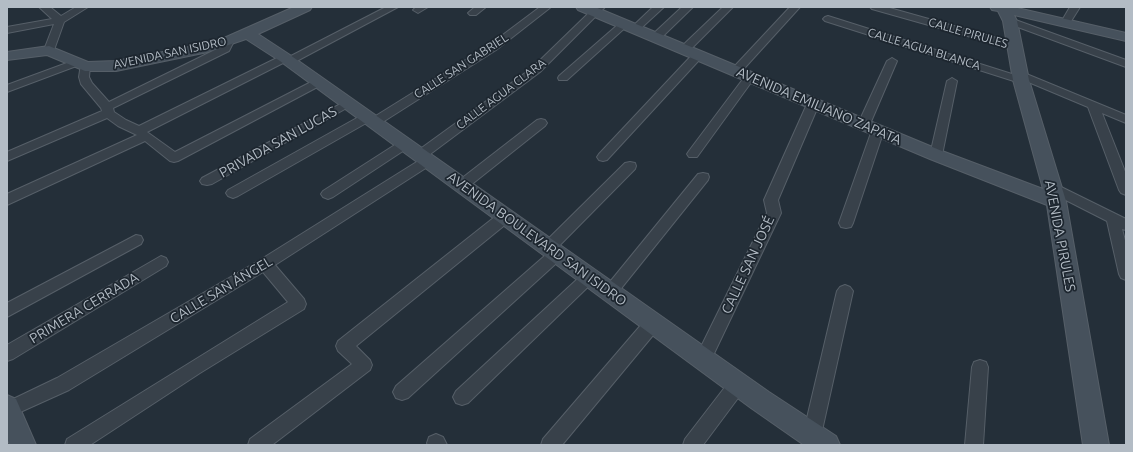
<!DOCTYPE html>
<html>
<head>
<meta charset="utf-8">
<style>
	body { margin:0 }
	#map { position:relative; width:1133px; height:452px; overflow:hidden; background:#242f39; font-family:Ubuntu,sans-serif }
	canvas { display:block }
	.frame { position:absolute; inset:0; border:8px solid #b3bcc5; pointer-events:none }
</style>
</head>
<body>
<div id="map">
<canvas width="1133" height="452"></canvas>
<div class="frame"></div>
</div>
<script>
const g = document.querySelector('canvas').getContext('2d');
g.lineJoin = 'round';
function poly(rows) {
  const path = new Path2D();
  for (const r of rows) {
    path.moveTo(r[0], r[1]);
    for (let i = 2; i < r.length; i += 2) path.lineTo(r[i], r[i + 1]);
  }
  return path;
}
function strokePath(path, color, width, dash) {
  g.strokeStyle = color;
  g.lineWidth = width;
  g.lineCap = dash ? 'butt' : 'round';
  g.setLineDash(dash || []);
  g.stroke(path);
}
function fill(path, color) {
  g.fillStyle = color;
  g.fill(path, 'evenodd');
}
function label(font, color, halo, rows, align = 'center') {
  g.font = font + ' Ubuntu,sans-serif';
  g.lineWidth = 3.5;
  g.setLineDash([]);
  g.textBaseline = 'middle';
  g.strokeStyle = halo;
  g.fillStyle = color;
  for (const [text, x, y, turn = 0] of rows) {
    g.save();
    g.translate(x, y);
    g.rotate((+turn || 0) * Math.PI / 180);
    g.textAlign = isNaN(turn) ? turn : align;
    if (halo) g.strokeText(text, 0, 0);
    g.fillText(text, 0, 0);
    g.restore();
  }
}
const minor = poly([
	[39,7,50,7,61,16,76,7,88,7,64,22,54,50,49,53,44,50,54,24,7,33,7,27,52,19,39,7],
	[386,7,398,7,293,63,289,64,285,62,147,132,175,152,315,80,319,79,325,82,323,84,178,161,174,162,170,161,145,141,7,205,7,194,137,135,118,126,107,118,7,161,7,152,102,111,101,108,81,84,79,77,81,64,89,64,90,66,89,77,92,83,109,102,221,47,225,39,233,39,234,41,229,51,113,108,114,112,126,120,139,126,281,56,285,55,289,57,386,7],
	[416,7,428,7,418,13,413,10,416,7],
	[475,7,486,7,476,15,470,15,468,13,475,7],
	[540,7,551,7,496,50,378,125,370,125,368,122,238,196,233,198,228,196,226,193,228,190,364,114,368,113,372,114,374,117,488,46,540,7],
	[595,7,605,7,540,72,425,158,432,158,434,161,432,164,275,265,304,299,306,304,304,309,200,373,90,445,65,445,67,439,288,302,263,272,69,390,7,418,7,402,57,378,260,260,423,158,416,158,414,155,416,152,532,68,595,7],
	[653,7,664,7,639,30,633,30,631,28,633,26,653,7],
	[682,7,693,7,660,39,652,39,651,37,652,35,682,7],
	[723,7,733,7,688,52,680,52,679,50,680,48,723,7],
	[790,7,800,7,740,73,732,73,731,71,732,69,790,7],
	[870,7,886,7,1018,44,1019,46,1018,48,1010,48,872,9,870,7],
	[1070,7,1080,7,1068,26,1062,26,1060,24,1070,7],
	[828,16,1015,75,1020,72,1024,73,1126,115,1126,123,1102,113,1126,174,1126,195,1121,193,1119,190,1088,107,1026,81,1021,83,1017,82,825,21,823,19,825,17,828,16],
	[1010,18,1126,60,1126,67,1007,23,1005,21,1007,19,1010,18],
	[624,21,629,24,627,26,567,80,559,80,558,78,559,76,621,22,624,21],
	[697,53,702,56,701,58,607,160,603,161,599,160,597,157,599,154,693,54,697,53],
	[892,58,897,61,870,124,868,127,860,127,858,124,887,61,892,58],
	[75,60,79,61,80,63,79,65,7,92,7,85,75,60],
	[750,74,755,77,697,157,689,157,687,154,689,151,746,75,750,74],
	[952,78,957,81,942,155,940,158,936,159,932,158,930,155,947,81,952,78],
	[348,100,352,101,354,103,352,105,212,184,207,185,202,184,200,181,202,178,348,100],
	[813,101,817,102,819,104,778,200,781,213,709,364,703,366,697,364,695,359,767,213,764,200,807,104,809,102,813,101],
	[541,119,545,120,547,123,545,126,467,188,462,190,457,188,455,185,457,182,537,120,541,119],
	[878,126,882,127,884,130,853,223,851,227,846,228,841,227,839,223,872,130,874,127,878,126],
	[405,140,409,141,411,144,409,147,333,197,328,199,323,197,321,194,323,191,401,141,405,140],
	[630,162,635,163,636,166,635,169,556,249,562,250,564,254,562,258,408,398,402,400,396,398,393,392,396,386,548,253,543,252,541,248,543,244,625,163,630,162],
	[703,173,708,174,709,177,708,180,615,296,610,298,605,296,602,292,605,288,698,174,703,173],
	[1053,183,1126,219,1126,230,1122,229,1126,244,1126,280,1121,278,1119,274,1107,221,1048,191,1046,188,1048,185,1053,183],
	[506,211,511,212,513,216,511,220,356,346,370,360,372,365,370,370,272,445,248,445,250,439,352,364,338,351,336,346,338,341,501,212,506,211],
	[136,235,141,236,143,240,141,244,7,317,7,303,136,235],
	[161,256,166,258,168,262,166,266,13,359,7,361,7,345,161,256],
	[589,271,594,273,597,277,594,281,468,403,462,405,456,403,453,397,456,391,584,273,589,271],
	[845,285,850,287,853,291,821,435,818,441,812,444,806,441,803,435,837,291,840,287,845,285],
	[653,316,659,318,661,323,659,328,562,445,541,445,543,439,647,318,653,316],
	[980,360,986,362,988,367,983,445,965,445,972,367,974,362,980,360],
	[738,376,744,378,747,384,744,390,703,445,683,445,685,439,732,378,738,376],
	[436,434,443,437,447,445,428,445,427,443,429,437,436,434]
]);
const secondary = poly([
	[294,7,312,7,310,10,258,34,290,55,769,392,836,436,840,445,804,445,751,408,280,61,246,39,208,52,116,71,85,71,47,55,7,60,7,52,49,46,88,62,116,61,205,44,224,38,294,7],
	[576,7,595,7,942,151,1043,189,1013,80,1003,21,998,11,992,10,990,7,1013,7,1126,33,1126,41,1014,15,1017,21,1029,80,1066,201,1109,445,1083,445,1047,205,930,159,578,10,576,7],
	[7,395,16,399,36,445,10,445,7,438,7,395]
]);
strokePath(minor, '#565f68', 2);
strokePath(secondary, '#565f68', 2);
fill(minor, '#38414a');
fill(secondary, '#46515c');
label('12px', '#b3bcc5', '#1d262f', [
	["CALLE PIRULES",968,33,16],
	["CALLE AGUA BLANCA",924,49,17],
	["AVENIDA SAN ISIDRO",170,53,-12],
	["CALLE SAN GABRIEL",461,66,-33],
	["CALLE AGUA CLARA",501,94,-37]
]);
label('14px', '#b3bcc5', '#1d262f', [
	["AVENIDA EMILIANO ZAPATA",819,106,23],
	["PRIVADA SAN LUCAS",278,142,-29],
	["AVENIDA PIRULES",1060,236,79],
	["AVENIDA BOULEVARD SAN ISIDRO",537,239,36],
	["CALLE SAN JOSÉ",748,265,-65],
	["CALLE SAN ÁNGEL",221,290,-31],
	["PRIMERA CERRADA",84,308,-31]
]);
</script>
</body>
</html>
